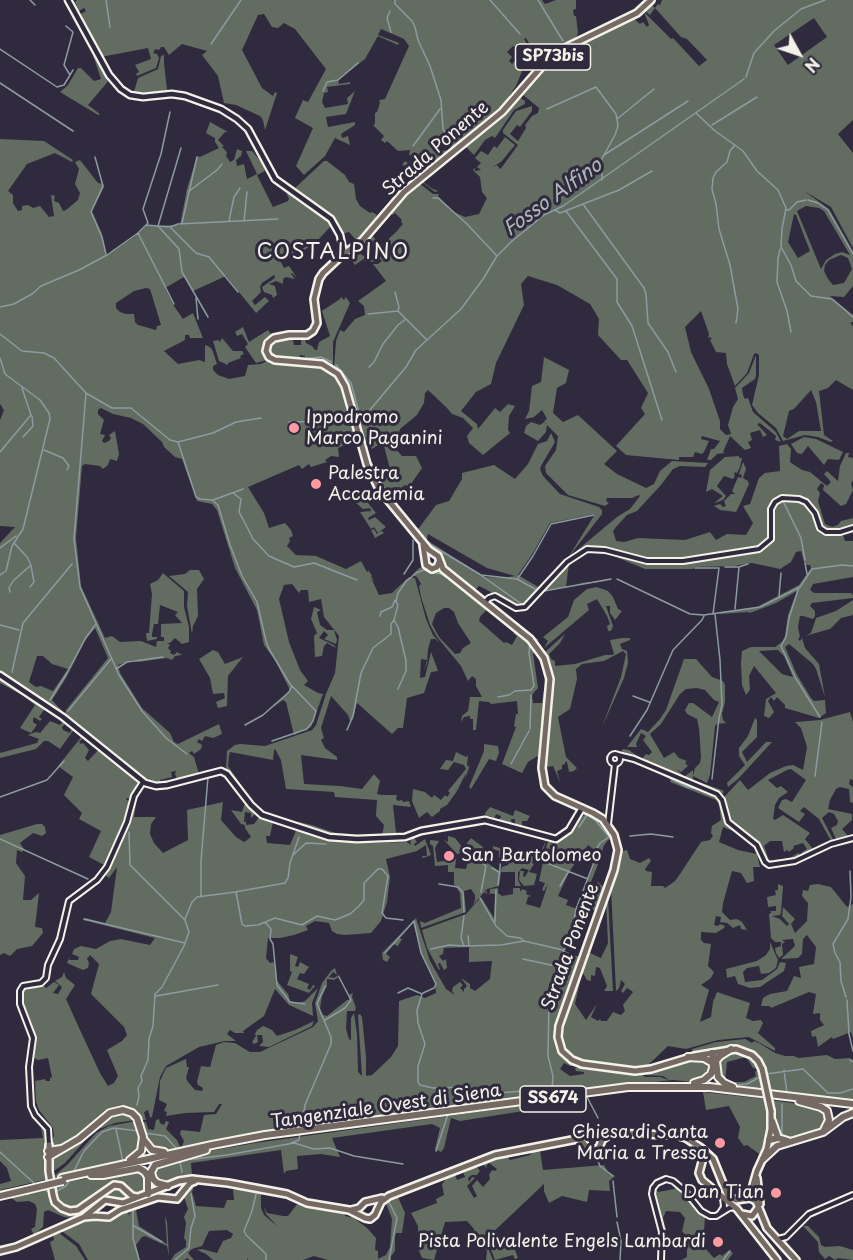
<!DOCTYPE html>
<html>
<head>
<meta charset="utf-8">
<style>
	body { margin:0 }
	#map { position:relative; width:853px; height:1260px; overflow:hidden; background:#2f2a3d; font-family:"Playpen Sans",sans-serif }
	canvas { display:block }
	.north { position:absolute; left:769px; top:24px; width:60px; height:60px; -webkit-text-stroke:4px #2f2a3d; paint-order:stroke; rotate:130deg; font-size:16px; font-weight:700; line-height:24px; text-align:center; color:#f4f1e8 }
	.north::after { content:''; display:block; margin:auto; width:21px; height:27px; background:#f4f1e8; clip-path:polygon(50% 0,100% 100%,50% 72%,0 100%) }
</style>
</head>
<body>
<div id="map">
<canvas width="853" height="1260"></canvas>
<div class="north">N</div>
</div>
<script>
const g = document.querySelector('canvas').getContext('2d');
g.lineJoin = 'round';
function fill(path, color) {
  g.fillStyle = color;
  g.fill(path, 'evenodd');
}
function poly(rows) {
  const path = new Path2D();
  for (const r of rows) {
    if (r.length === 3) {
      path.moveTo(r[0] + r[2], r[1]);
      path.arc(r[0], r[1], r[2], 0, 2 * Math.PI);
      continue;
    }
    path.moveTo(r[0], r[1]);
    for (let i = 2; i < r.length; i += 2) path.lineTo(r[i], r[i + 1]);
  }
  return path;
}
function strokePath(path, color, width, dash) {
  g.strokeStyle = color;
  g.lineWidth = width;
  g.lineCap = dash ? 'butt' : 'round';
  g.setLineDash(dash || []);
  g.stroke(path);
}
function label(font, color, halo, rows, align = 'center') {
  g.font = font + ' "Playpen Sans",sans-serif';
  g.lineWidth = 6;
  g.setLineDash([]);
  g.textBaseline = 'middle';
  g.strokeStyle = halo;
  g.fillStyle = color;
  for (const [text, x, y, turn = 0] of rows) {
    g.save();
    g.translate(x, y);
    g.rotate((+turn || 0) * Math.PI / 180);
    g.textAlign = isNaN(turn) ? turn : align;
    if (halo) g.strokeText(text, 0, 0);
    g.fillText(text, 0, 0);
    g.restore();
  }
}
fill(poly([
	[77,0,542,0,545,4,556,0,576,0,576,9,573,10,574,16,576,16,578,33,575,41,545,61,539,55,532,51,532,48,526,38,524,39,531,50,530,52,526,53,513,46,507,52,512,57,509,61,512,64,516,60,520,64,522,71,517,84,508,98,508,104,456,148,452,149,443,138,436,143,439,147,436,150,437,152,448,150,450,151,432,166,424,157,420,160,418,158,408,166,402,165,405,161,409,164,414,159,409,154,410,150,398,151,387,141,385,143,381,140,384,136,373,125,375,124,375,113,377,112,380,103,379,100,385,99,409,46,404,39,381,29,378,35,399,43,398,45,378,36,365,59,338,80,339,84,350,82,350,84,327,87,328,92,324,93,322,102,325,108,348,104,347,98,355,91,346,114,326,117,328,127,355,122,355,125,341,134,342,138,348,136,350,145,335,138,325,156,304,175,296,166,313,128,295,118,303,100,308,102,326,69,295,29,284,23,278,28,272,27,264,14,258,15,242,50,262,88,273,96,275,92,277,93,265,130,263,120,260,116,236,105,224,103,218,76,202,55,207,51,182,44,169,55,164,47,161,47,159,50,155,49,153,53,157,54,159,58,156,68,137,76,136,74,139,72,135,65,151,59,148,48,101,57,88,33,89,31,79,15,86,11,84,8,79,11,75,2],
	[662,0,853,0,853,120,838,134,853,153,853,248,831,207,804,191,829,209,853,251,853,286,844,297,830,296,853,315,853,322,850,323,853,326,853,390,836,380,828,388,819,391,824,435,833,441,831,442,818,437,805,435,783,441,776,428,758,413,752,405,759,375,759,355,756,353,754,354,747,373,735,386,727,364,726,353,716,352,710,340,712,339,710,337,708,338,709,334,701,311,685,327,691,352,709,389,720,421,720,429,726,435,731,434,728,425,733,407,738,399,735,388,749,373,756,355,756,375,755,379,742,388,743,395,745,399,748,398,753,412,776,432,781,442,775,440,776,436,760,423,757,424,767,435,763,437,760,430,750,433,752,440,748,442,751,448,745,450,730,436,723,452,725,453,717,454,711,460,707,460,711,449,714,449,720,441,702,436,701,439,709,441,704,452,702,454,695,452,693,457,679,457,679,460,626,455,616,446,645,414,641,408,648,393,627,360,621,360,598,335,599,319,590,304,557,285,528,276,521,284,524,305,496,363,491,384,476,392,461,411,477,424,478,429,495,408,500,412,508,404,515,406,509,416,508,430,510,433,483,455,469,443,467,436,473,428,463,418,452,414,447,408,428,390,425,393,424,403,417,415,400,429,394,447,402,456,416,456,422,468,409,487,405,485,389,496,413,528,374,477,390,469,383,442,372,449,370,446,365,449,347,383,334,367,336,341,340,330,344,332,355,319,365,315,364,306,358,301,386,281,373,264,378,264,382,261,380,259,376,262,364,261,366,259,365,258,355,265,352,261,360,253,363,256,370,250,372,252,368,255,372,260,379,255,370,242,367,244,364,242,371,234,381,246,396,232,403,224,401,222,402,220,395,213,393,215,389,212,406,194,419,183,433,194,439,194,438,196,454,212,465,217,479,214,487,198,482,192,480,177,473,170,475,168,475,171,481,170,477,167,481,163,475,158,481,151,488,155,494,146,497,148,505,137,515,145,501,162,492,167,497,165,500,169,502,167,518,145,503,133,503,130,516,111,532,106,532,111,520,127,517,125,510,134,518,141,526,128,525,125,532,116,538,113,539,108,522,94,544,67,564,51,632,17,640,24,643,22,647,27,649,25,644,12,671,39,673,38,699,66,707,60,687,39,681,37,655,8,650,15,646,12,652,5,655,8,658,4,660,5],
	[814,18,827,37,788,65,774,45],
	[806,206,819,208,824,211,850,255,842,252,835,254,826,260,821,269,797,211],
	[794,214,796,215,810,251,798,258,788,242],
	[841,255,848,258,852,269,844,283,833,285,828,279,824,271,825,265,829,260],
	[811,390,816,402,821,431,799,431,787,439,783,436,789,411,794,409],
	[95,54,110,79,88,105,100,114,98,115,60,92,68,85,78,68,81,68,94,81,101,79,93,55],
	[164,55,164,63,167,90,148,94,134,92,138,78,158,69,161,56],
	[519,97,525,101,525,104,514,110,495,138,492,136,485,140,474,155,467,148,463,148,422,181,431,188,438,191,471,159,438,191,435,192,422,182,421,181,492,124],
	[210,122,228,132,225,132,218,140,224,146,222,147,227,152,226,156,230,162,234,160,237,149,242,151,241,156,236,160,237,166,244,164,247,179,257,174,246,151,252,151,262,163,265,171,257,175,273,207,288,201,289,199,285,190,317,210,332,225,317,241,299,254,281,262,284,268,289,266,297,278,292,273,291,274,295,279,286,277,283,279,283,284,276,281,269,284,275,286,277,295,273,298,272,295,264,292,262,287,275,278,274,275,262,283,260,287,261,292,252,301,255,305,265,297,269,301,256,313,226,276,193,291,184,277,165,288,174,306,183,319,193,313,203,338,190,338,189,335,185,335,185,340,164,351,178,364,199,360,205,362,205,345,208,346,212,349,217,364,213,366,213,370,218,375,229,379,245,376,248,365,261,364,269,360,321,366,331,371,343,388,359,441,356,442,354,438,351,439,351,442,338,448,339,457,331,456,325,460,327,462,311,467,309,464,302,469,299,465,248,487,264,513,269,528,285,523,291,530,293,536,289,538,290,541,287,546,296,555,316,556,346,569,361,561,367,572,369,571,372,576,370,578,372,577,374,582,371,578,379,595,392,593,409,577,415,578,426,619,433,635,440,643,435,639,431,639,428,649,427,663,424,671,427,660,421,659,420,678,425,677,431,652,438,671,431,672,424,693,407,698,403,728,398,728,392,734,357,703,353,719,350,721,348,715,331,696,321,728,324,738,321,740,325,748,337,757,337,760,301,755,304,784,340,786,362,789,374,774,380,781,377,794,382,795,397,795,396,799,398,801,402,800,403,802,409,801,411,807,393,805,396,833,392,833,392,836,382,836,384,825,376,816,377,800,335,797,334,792,286,789,281,760,275,749,274,750,273,760,230,752,229,756,228,766,252,801,261,810,270,816,312,825,338,834,364,838,332,836,265,815,257,809,226,770,227,751,235,745,240,744,265,746,312,730,316,725,326,694,335,673,339,636,324,617,321,599,309,602,308,590,301,590,299,593,292,584,284,585,279,599,289,642,300,670,308,681,304,685,318,693,323,694,311,727,294,735,286,702,283,700,272,708,289,691,289,688,275,660,264,645,257,610,235,568,217,510,212,504,197,501,182,459,175,457,164,447,162,442,143,424,131,418,113,414,101,408,98,410,98,414,104,420,100,434,105,435,102,441,104,443,109,441,111,438,109,435,115,431,119,454,117,461,110,459,108,465,103,469,100,466,85,464,82,466,76,538,81,586,105,638,112,636,120,642,141,641,156,647,157,641,164,641,164,637,161,637,161,624,182,623,175,615,178,612,160,605,158,624,154,624,152,634,152,637,157,637,157,639,147,641,146,633,149,633,152,594,150,584,158,580,163,573,184,591,184,607,189,627,189,642,182,644,175,638,170,643,167,643,170,645,168,648,171,651,170,653,174,655,177,652,182,655,175,656,172,660,167,658,138,662,133,660,118,665,120,673,142,708,170,733,174,742,178,744,219,724,222,734,213,738,205,736,202,741,199,739,197,742,202,745,201,749,194,754,192,751,189,753,194,757,199,774,178,781,175,774,176,771,171,772,172,777,160,780,161,784,157,784,144,780,65,717,66,710,108,658,95,628,86,639,66,678,52,700,64,713,63,716,49,704,0,674,0,543,15,527,0,526,0,420,4,410,0,404,0,139,44,141,73,160,72,162,55,153,27,164,8,191,13,195,13,203,18,211,22,210,22,206,28,205,33,208,40,206,49,217,54,216,51,195,55,196,54,201,59,203,63,211,66,210,78,200,80,193,75,184,79,169,75,162,80,160,98,183,103,184,104,187,92,211,102,234,106,256,138,234,146,226,180,225,187,189,197,156,200,157,219,148,215,142,215,138,206,133],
	[146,288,150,289,161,325,157,326,156,330,138,325,135,322,134,314,126,314,120,312,116,308,116,303,134,291],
	[37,656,43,656,52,664,68,669,53,691,41,686,36,687,29,682],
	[324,161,327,161,345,175,349,182,354,184,356,199,360,206,370,213,372,212,377,215,376,217,378,220,358,242,349,232,342,234,333,218,324,210,288,187,290,184,295,188],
	[341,297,344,300,346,297,350,303,333,342,333,366,318,359,305,360,305,356,300,355,300,359,288,360,275,358,270,354,269,345,273,340,292,336,294,345,301,345,301,338,305,338,306,343,312,346,315,350,317,350,319,342,330,336,322,311,340,299],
	[243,327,249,342,268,330,271,334,291,330,304,332,288,332,269,338,263,348,267,360,256,363,245,347,248,344,242,334,237,336,235,332],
	[222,338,233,351,242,351,244,354,240,356,241,358,228,363,228,365,219,361,213,341,218,340,220,342],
	[544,357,569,370,566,383,557,388,553,413,563,422,578,415,617,451,604,464,617,474,646,488,654,484,660,471,672,461,708,463,705,467,680,466,673,469,661,485,637,511,627,515,616,527,613,531,616,541,624,542,638,538,685,540,710,532,716,540,727,534,746,535,753,523,743,506,750,504,759,478,765,473,780,471,779,446,787,444,791,449,790,462,802,470,810,472,827,486,831,482,824,474,827,471,838,481,840,466,846,453,849,453,848,457,853,458,853,480,851,484,853,490,846,504,841,506,823,490,824,485,821,483,817,489,820,493,818,501,825,524,832,527,838,525,841,521,853,518,853,526,830,532,821,527,816,513,810,505,799,498,782,496,774,500,769,508,770,539,761,546,754,549,733,553,710,554,684,560,642,558,598,547,588,547,575,552,617,517,630,509,640,496,639,495,632,498,607,498,606,501,609,503,605,506,568,495,546,473,545,466,556,450,558,436,547,425,546,432,538,441,524,433,526,426,531,422,540,425,544,422,546,424,544,421,547,419,542,410,534,417,525,419,529,411,532,386,541,382],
	[551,433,555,442,541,466,540,469,543,476,560,494,599,507,602,510,602,514,568,558,595,514,550,523,533,553,518,575,540,588,527,603,524,605,519,603,517,606,500,596,490,595,491,592,479,586,474,591,442,566,440,554,431,549,416,532,436,505,449,501,462,479,462,473,494,465,515,479,528,464,538,444,547,441],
	[428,534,487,568,515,576,503,578,485,577,433,544,427,540],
	[804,437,816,439,843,452,839,460,828,459,824,465,808,446,802,454,797,453,791,444],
	[739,456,739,458,742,458,740,467,737,473,735,472,734,474,735,476,733,479,724,476,717,486,726,496,723,500,714,503,723,496,712,489,706,492,710,470,725,457],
	[743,462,746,469,743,478,748,481,749,484,740,504,736,512,720,510,714,506,720,504,723,507,726,506,724,501,731,494,735,494,732,491,738,477,741,478,742,475,739,474],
	[367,494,370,501,368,503,376,513,368,518,369,520,375,517,386,527,379,532,382,531,384,533,375,538,371,530,374,529,377,534,378,533,374,527,371,529,360,512,371,511,370,508,363,509,356,503],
	[782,499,794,499,805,503,813,513,817,527,825,534,840,534,853,530,853,531,843,535,845,541,853,541,853,577,813,584,810,590,814,593,851,593,853,595,853,598,812,603,810,606,815,611,815,616,813,619,803,616,800,616,798,627,800,637,798,639,800,641,802,638,805,648,819,664,825,697,816,669,813,664,789,644,785,647,797,675,811,698,814,701,825,700,826,713,819,718,785,708,785,705,777,697,774,701,771,697,768,701,774,712,769,718,764,716,766,699,776,693,754,666,749,676,750,690,746,695,742,685,741,663,742,651,751,647,775,647,782,642,785,636,788,615,797,591,776,603,750,613,748,612,720,614,720,612,755,608,799,585,811,568,810,565,807,565,804,562,801,551,796,552,791,562,780,569,752,563,734,566,695,567,693,569,645,569,609,554,642,562,683,563,759,551,767,546,773,540,773,509,776,503],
	[778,650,784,656,793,677,782,674,759,651],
	[569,563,566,587,580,585,581,583,612,580,541,591],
	[424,567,438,570,454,579,488,608,480,617,479,621,504,643,506,642,512,645,517,636,513,633,520,633,537,651,544,666,547,690,544,715,542,726,540,727,543,732,540,757,538,756,528,762,522,773,502,764,516,727,514,726,516,714,518,714,517,701,491,704,489,702,479,701,476,730,473,730,473,719,470,719,470,716,464,717,461,722,462,716,468,711,470,697,482,697,476,686,476,679,472,676,468,681,461,666,437,637,430,625,421,597,419,586,421,584,417,577,412,575,419,568],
	[444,608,449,608,454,612,458,623,471,643,463,648,460,653,455,654,439,637,432,624,436,613],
	[535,652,542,667,545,682,542,703,533,703,532,695,538,688,533,653],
	[190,570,199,570,204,579,197,589,198,616,193,626,192,634,187,606,188,592,169,576,185,574],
	[597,587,608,591,613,597,618,609,622,611,615,620,610,613,610,606,606,606,613,626,611,631,608,631,607,626,610,624,607,616,597,599,587,604,589,610,544,648,548,641,543,637,568,617,574,600,587,589],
	[853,600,853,615,841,618,830,629,805,636,811,633,816,618,836,611],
	[314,607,321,610,317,612,320,625,327,630,334,630,337,640,336,644,324,639,328,635,324,631,319,638,334,645,336,648,327,643,324,646,322,656,315,657,314,636,317,633,311,619],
	[565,634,560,643,549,654,551,659,555,661,555,666,575,664,605,655,612,655,614,654,610,640,622,638,630,638,630,640,620,644,622,649,627,651,628,663,624,678,602,727,621,677,626,654,623,651,604,661,582,664,576,669,577,679,570,709,558,717,566,757,577,768,574,771,569,772,567,762,565,762,565,764,562,765,562,769,557,771,560,782,553,766,547,767,549,784,553,791,556,790,559,796,550,789,545,775,553,679,551,669,544,653],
	[213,650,218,652,225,664,243,657,228,676,227,706,218,708,216,702,225,698,224,693,213,694,210,678,199,659],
	[684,659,696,659,712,677,723,681,725,685,725,702,722,714,723,720,726,723,717,724,715,726,710,775,707,783,693,776,695,768,700,763,701,757,699,728,697,719,687,714,685,710,689,703,693,703,712,717,719,702,714,700,705,690,697,688,686,689,680,694,661,724,650,734,664,758,674,752,679,758,687,761,685,763,688,766,681,772,677,769,684,777,693,770,693,780,722,790,724,792,721,795,711,788,694,783,621,751,623,749,629,750,642,759,646,754,649,755,652,752,643,740,646,736,641,733,636,744,637,747,627,747,641,729,648,732,660,719,666,710],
	[0,677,40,704,40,706,43,705,46,707,39,717,42,719,40,721,34,717,33,719,33,722,37,725,31,733,20,728,35,705,24,696,0,683],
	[850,712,853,722,853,780,850,779,849,784,853,787,853,803,850,802,849,789,840,787,836,789,830,800,828,809,852,814,852,820,842,829,849,837,853,836,837,841,836,839,831,828,837,825,838,821,834,814,829,812,822,818,834,841,804,856,801,853,807,849,803,843,793,846,794,848,789,852,787,850,784,852,782,841,770,841,764,846,769,860,788,859,798,853,802,856,790,860,769,861,757,841,729,819,724,802,725,796,740,780,748,790,770,773,786,766,793,765,803,770,807,747,801,728,795,722,820,720],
	[791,769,806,780,792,802,786,799,782,800,778,808,799,822,805,814,800,811,804,807,819,819,831,841,813,849,805,839,810,833,783,815,775,820,773,819,775,805,779,798,788,792,781,786,777,788,768,780,787,770],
	[755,718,757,720,757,737,742,752,747,762,766,742,772,742,738,779,728,787,727,783,745,765,739,756,739,748,748,736],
	[64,720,66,723,62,727,63,730,70,733,72,728,70,726,66,727,69,724,75,728,60,749,48,741,44,741,36,749,0,758,0,753,37,743,39,739,28,735,36,732,40,733,50,721,60,725],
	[83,735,85,736,79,742,81,744,83,743,89,750,85,758,88,761,100,748,138,781,131,799,127,798,126,800,130,801,124,824,106,866,89,857,101,831,79,819,82,813,64,795,73,777,58,766],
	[484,744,498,746,499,753,496,761,489,759,471,789,469,787,484,751],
	[456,752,466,757,468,755,467,765,468,767,470,765,465,779,466,773,457,791,447,805,440,809,440,811,432,817,427,812,419,818,412,801,413,789,425,792,432,798,434,795,441,800,445,795,447,797,450,793,448,791,466,769,464,765,454,762,448,770,440,769,446,760,453,761],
	[635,761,692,787,709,791,716,795,721,801,727,823,751,840,755,846,760,867,753,867,754,881,747,883,741,873,732,871,723,903,722,912,730,920,737,919,742,922,747,930,741,929,740,925,733,928,727,923,720,922,721,917,716,916,714,925,718,926,720,924,725,926,724,928,716,933,701,932,701,940,704,943,711,944,708,966,714,972,711,978,701,985,709,990,700,1022,711,1017,713,1002,717,992,750,1003,746,1018,753,1021,761,1020,763,1023,758,1033,775,1048,775,1051,749,1037,718,1040,686,1049,668,1046,646,1067,628,1069,581,1060,565,1049,562,1034,580,973,582,973,575,1004,586,1020,597,1004,591,1017,598,1021,600,1019,601,1021,607,1021,613,1012,621,1015,625,1011,623,1005,633,992,627,988,623,993,621,991,625,984,621,980,619,988,616,991,611,888,619,865,620,852,627,850,630,859,640,863,649,858,651,861,645,869,646,871,652,872,651,886,663,886,665,888,675,881,680,874,701,842,710,840,713,836,711,833,712,826,721,820,719,805,716,800,670,782,671,779],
	[723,827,743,835,754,846,757,854,738,850,719,842],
	[230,780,257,812,251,818,251,813,245,812,244,822,246,822,246,825,254,824,260,816,273,822,270,836,266,836,267,843,290,845,297,828,327,837,360,841,370,840,373,843,407,842,411,845,410,839,413,836,417,842,414,844,415,846,425,839,431,855,423,858,422,856,427,856,426,845,417,851,386,859,390,877,387,902,381,921,371,933,345,935,337,934,332,931,329,923,315,921,306,926,308,930,294,935,280,938,268,938,266,958,270,963,273,962,275,964,277,981,288,994,290,1001,298,1003,305,1001,318,988,312,1003,313,1016,289,1005,275,989,264,1016,243,1031,244,1033,235,1033,230,1030,227,1034,236,1041,225,1041,199,1047,166,1066,160,1077,152,1117,148,1118,150,1117,148,1110,144,1112,146,1120,141,1120,137,1114,129,1109,117,1108,108,1112,71,1142,62,1147,55,1147,51,1141,54,1136,53,1128,39,1110,36,1102,35,1081,45,1079,46,1081,50,1081,50,1078,52,1077,48,1058,38,1060,34,1058,36,1037,29,1017,22,1005,21,992,28,987,42,984,46,988,54,982,59,985,53,993,58,994,62,987,55,981,62,977,64,972,66,978,75,985,66,999,80,1030,100,1073,108,1086,114,1083,118,1076,107,1050,122,1041,127,1035,124,1027,91,994,99,964,90,955,87,959,89,963,88,968,83,970,67,963,70,956,69,960,78,960,79,957,72,954,74,949,81,946,96,949,110,941,121,939,150,945,155,938,83,920,85,918,105,923,111,912,117,867,109,878,105,875,99,881,92,886,104,875,116,855,131,822,136,803,134,817,156,817,151,824,150,834,154,843,163,853,188,840,187,810,223,802,221,820,236,837,244,842,251,837,245,828,245,825,241,824,231,810,242,812,245,803],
	[490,807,513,816,515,810,530,816,527,821,522,821,522,826,515,826,513,825,515,824,515,819,511,819,512,825,499,821,501,816,496,814,494,819,490,816,486,818,485,813],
	[586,813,603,822,614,838,608,840,603,847,602,854,586,895,598,901,594,898,597,888,593,888,594,886,598,882,602,886,607,884,598,912,579,904,598,853,588,845,569,872,558,896,568,900,566,905,577,909,576,911,580,913,565,951,581,958,556,1034,558,1046,562,1054,572,1062,583,1066,570,1066,564,1063,560,1069,570,1076,584,1074,584,1072,576,1071,575,1068,592,1068,640,1073,645,1077,660,1077,669,1080,663,1076,646,1075,643,1073,702,1059,711,1066,708,1076,692,1082,673,1080,596,1088,265,1133,162,1151,146,1142,141,1122,146,1122,148,1129,154,1130,156,1120,159,1119,160,1123,164,1125,166,1121,169,1122,166,1129,177,1140,180,1147,182,1146,184,1141,180,1134,181,1130,200,1132,204,1115,216,1114,222,1104,219,1104,214,1112,185,1113,166,1116,167,1112,164,1111,167,1104,159,1100,160,1081,166,1068,186,1059,187,1067,189,1067,186,1078,188,1082,195,1090,202,1091,203,1088,198,1085,197,1082,201,1066,210,1067,216,1045,224,1042,235,1043,250,1052,260,1052,313,1027,318,1021,315,1003,322,983,331,971,335,968,337,975,333,972,329,977,334,978,339,975,340,976,334,980,327,979,327,986,322,996,320,1008,323,1015,327,1016,347,1000,349,1000,349,995,353,993,352,997,356,1008,355,1011,347,1011,346,1029,349,1039,351,1040,351,1018,354,1013,357,1034,358,1072,362,1076,358,1015,360,1014,362,1017,366,1057,366,1076,372,1075,391,1057,398,1046,399,1001,417,995,425,998,436,993,435,984,421,953,413,922,399,938,402,939,398,946,393,944,385,953,390,957,387,962,383,960,382,953,416,918,430,961,446,989,455,995,452,991,453,987,460,982,463,985,460,988,464,992,464,989,467,986,461,978,470,984,470,988,475,991,490,979,492,961,469,962,469,947,444,948,443,954,439,956,443,961,446,959,447,968,444,970,440,963,438,964,440,969,439,970,427,948,422,930,466,914,481,897,494,918,495,894,484,893,487,891,487,893,490,893,490,889,498,888,498,893,502,896,513,894,513,888,520,888,520,892,522,889,527,891,526,894,531,896,528,897,526,904,540,908,548,884,544,891,542,890,545,883,539,881,547,844,549,841,562,839],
	[37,824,42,824,45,827,46,833,42,836,33,833,20,843,24,849,22,852,17,850,16,863,25,876,23,900,31,900,39,893,35,927,42,928,43,933,32,946,17,949,10,956,4,953,0,955,0,835],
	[448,836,455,838,463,848,471,838,483,847,478,856,500,872,502,867,508,865,511,857,504,856,503,859,499,859,499,851,493,849,493,846,530,857,532,854,536,857,541,852,546,840,541,860,531,858,533,859,532,863,534,864,529,872,537,874,534,885,524,886,519,880,520,871,524,871,523,876,525,877,529,870,522,868,518,873,518,880,521,886,515,886,515,872,501,872,499,886,487,889,473,905,475,900,475,895,471,889,464,891,466,912,421,928,420,921,425,923,461,908,460,893,454,884,454,872,448,872,448,865,435,866,433,846,430,844,430,840,439,841,435,848,437,862,456,859,455,868,466,869,469,857,462,853,457,854,444,840,448,842],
	[778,884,783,886,781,912,780,915,772,916,780,919,787,926,789,924,782,916,783,907,795,919,791,924,795,933,807,921,808,903,802,896,803,890,808,891,810,885,818,884,831,887,847,907,853,904,853,1038,851,1032,833,1039,832,1037,818,1047,816,1036,812,1037,811,1031,824,1025,820,1020,820,1013,813,1014,816,994,809,992,771,1008,770,1006,761,1006,763,998,770,994,787,991,794,976,801,978,799,967,814,964,816,947,807,935,803,939,802,954,798,958,781,959,795,946,793,939,782,940,785,942,782,944,783,955,779,958,776,953,775,948,781,946,781,942,775,942,771,938,769,914,771,913,771,911,776,911,776,906,768,907,767,897,776,895,775,890,778,890],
	[608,898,613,991,604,991,607,986,600,968,596,967,595,976,591,975,591,981,587,980,581,970,588,952,601,958,608,943,606,901],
	[770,942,778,960,776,968,769,973,761,974,759,966,747,968,743,972,745,982,762,980,777,969,780,962,786,963,784,971,760,987,750,988,738,984,735,976,727,978,726,969,757,961,766,955,770,949],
	[290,954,298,957,295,966,298,967,300,962,309,967,304,974,300,973,297,979,309,984,307,988,310,990,313,985,315,986,309,993,287,985,292,972,290,971],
	[314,1021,312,1026,269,1047,259,1046,263,1042,262,1035,257,1035,258,1042,254,1044,252,1042,256,1036,255,1034,257,1030,263,1026,272,1030,277,1036,295,1030],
	[30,1035,31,1038,30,1052,27,1069,30,1108,32,1113,47,1130,48,1179,0,1190,0,1184,11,1181,7,1168,0,1161,0,1140,43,1138,41,1127,28,1109,26,1069],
	[745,1039,752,1043,754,1041,759,1043,775,1053,785,1056,794,1056,798,1058,827,1055,835,1059,850,1058,853,1060,853,1101,827,1097,821,1098,769,1091,761,1060,742,1046,693,1053,692,1049,716,1042],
	[739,1053,753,1058,759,1066,764,1090,725,1082,717,1071,719,1060,724,1056],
	[746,1057,753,1068,757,1069,755,1073,756,1076,744,1082,731,1082,725,1080,727,1062],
	[703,1092,765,1099,769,1121,762,1156,747,1145,744,1146,738,1138,740,1127,729,1106,706,1110],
	[571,1099,571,1105,551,1104,549,1107,460,1121,451,1118,444,1148,441,1152,435,1149,440,1128,432,1124,332,1138,340,1157,321,1154,297,1156,298,1169,286,1171,284,1174,281,1150,191,1163,192,1176,217,1178,261,1184,259,1185,224,1179,190,1177,166,1183,156,1181,153,1170,157,1165,209,1151,255,1143],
	[771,1100,820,1107,826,1113,827,1125,820,1131,786,1139,776,1133],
	[122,1112,131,1115,136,1120,115,1123,99,1129,89,1136,65,1163,54,1171,51,1170,52,1161,57,1155,82,1140,109,1116],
	[131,1122,137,1122,142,1145,131,1158,52,1178,68,1164,96,1133,109,1126],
	[534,1149,536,1152,540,1151,543,1170,604,1165,608,1172,615,1176,609,1181,610,1191,589,1190,587,1202,562,1196,549,1203,544,1191,544,1184,489,1236,488,1248,493,1260,486,1260,487,1251,485,1248,487,1247,478,1245,476,1238,474,1237,474,1229,467,1221,445,1222,434,1260,422,1258,418,1248,418,1226,411,1213,437,1203,436,1199,444,1195,442,1184,451,1173,454,1172,457,1180,465,1177,462,1169,474,1164,480,1171,477,1175,472,1175,468,1178,469,1182,472,1177,475,1178,467,1186,474,1198,477,1196,472,1186,477,1180,483,1187,490,1179,489,1175,492,1170,495,1171,497,1169,489,1163,486,1166,488,1169,481,1163,505,1154,510,1160,530,1155],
	[134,1169,146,1175,147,1192,139,1195,132,1194,121,1184,114,1182,76,1208,65,1207,57,1200,53,1185],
	[196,1182,230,1186,195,1184,192,1192,196,1206,224,1208,227,1200,234,1200,233,1190,238,1188,261,1194,261,1208,264,1215,277,1226,266,1214,264,1207,267,1213,283,1216,288,1216,298,1203,310,1208,344,1212,345,1216,354,1218,367,1228,376,1238,375,1250,378,1251,378,1259,386,1255,390,1247,392,1219,385,1201,397,1195,405,1213,402,1233,396,1233,395,1237,395,1251,391,1256,391,1260,328,1260,314,1256,303,1260,248,1260,248,1258,247,1260,213,1260,206,1254,197,1250,202,1249,217,1253,223,1241,231,1238,233,1234,227,1230,209,1231,202,1246,192,1249,188,1253,194,1260,189,1260,188,1258,184,1260,171,1260,175,1254,186,1247,186,1241,184,1238,186,1223,184,1217,188,1209,184,1197,191,1184],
	[50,1186,53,1201,75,1213,109,1189,118,1186,124,1192,125,1196,121,1201,107,1198,89,1213,76,1218,64,1217,48,1210,44,1212,43,1227,34,1235,31,1229,35,1227,37,1209,35,1204,29,1201,17,1202,11,1198,0,1200,0,1198],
	[677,1187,705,1217,703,1246,714,1258,720,1254,722,1256,729,1250,733,1253,728,1260,681,1260,687,1257,687,1242,684,1233,682,1232,685,1218,680,1212,666,1211,663,1218,666,1230,664,1232,655,1193,655,1189,658,1192,674,1189],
	[151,1202,152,1204,136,1210,139,1226,167,1244,165,1216,167,1222,169,1256,167,1246,145,1236,142,1237,136,1245,140,1260,88,1260,79,1244,63,1232,63,1229,91,1218,110,1220,128,1210,129,1216,131,1209],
	[803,1226,808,1226,819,1237,821,1245,825,1247,840,1246,853,1250,853,1260,838,1258,835,1260,829,1256,825,1259,819,1252,818,1242],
	[59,1233,76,1246,85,1260,55,1260,50,1242,54,1240,53,1234],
	[511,1238,518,1258,515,1259,513,1255,495,1260,491,1250,491,1246]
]), '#626c60');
strokePath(poly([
	[30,0,35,5],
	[106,0,110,27],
	[395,0,395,4,412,21,415,27,418,40,430,66,441,100,443,129,453,145],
	[490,0,520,34],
	[538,0,563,41],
	[390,11,387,18,391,32],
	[66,26,73,32,64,65,70,75],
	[211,44,241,0],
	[0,49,57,87,64,85,73,70],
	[746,77,754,53,774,31,801,9,825,0],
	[0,83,73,131],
	[323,91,327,82,338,80,358,63],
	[547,109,596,87,616,114,618,126,615,135,604,155],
	[696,113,715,131,743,151,757,171,778,190,786,208,782,229,781,247,791,265,796,281,811,296,832,299,853,317],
	[617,119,654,89],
	[712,125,757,97],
	[735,145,730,151,727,162,716,172,713,178,712,189,716,204,719,229,730,265,738,309,736,323],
	[413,146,440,109],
	[181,148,158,226,179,249,182,272,208,317],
	[95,157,103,186,91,212,102,237,106,254],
	[602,180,602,158,604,155,688,101],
	[188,192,217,170,222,164],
	[433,198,438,198,467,224,497,256],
	[808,200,818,203,828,210,853,254],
	[583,204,644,288,646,294,648,323,668,352,676,372],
	[555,210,560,213,619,190,652,171],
	[786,210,789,210,797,202,806,200],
	[566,211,617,279,617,302,632,326,662,420],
	[229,221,234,197,240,188],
	[244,221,247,192],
	[182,223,197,157],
	[146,225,148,223,143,209,161,154,170,112],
	[171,228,196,253,209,257,238,292],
	[138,233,174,304],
	[780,249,778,259,777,282,787,311,791,332],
	[395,292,399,307,398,311],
	[196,298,198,319],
	[0,307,14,304,32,294,41,286,79,270,107,255,138,233,146,225,170,227,178,224,278,219],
	[368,314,398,311,426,339],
	[0,334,22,351,44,353,54,358,86,393,112,408,131,408,170,440,178,442,213,433,236,422,261,418],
	[0,358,5,374,40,400,49,413,50,419,23,529,12,546,6,571,0,575],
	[306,359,321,357,332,362],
	[336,365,351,383,361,420],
	[369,367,374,362,383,344,398,325,406,319],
	[86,393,74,539,80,587,119,675,142,711,166,738,187,754],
	[289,422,338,421],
	[359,423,406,367,416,350,461,309,483,279,497,256,512,241,544,215,563,206,744,79],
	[354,428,364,466,375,488],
	[23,437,33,426,32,416],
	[178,442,196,497,200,499,212,500,218,505,230,545,242,576,257,602,266,641,269,649,290,684,316,711,313,721,307,729,272,741],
	[44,450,63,458,69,466,67,470],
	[0,452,31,415,22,388],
	[233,493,241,499,239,512,247,527,253,539,269,556,294,567,314,563,357,580],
	[382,496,395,515,409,530],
	[213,500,243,489],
	[783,501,801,538,805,560],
	[422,537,431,545,481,575,517,579,535,589],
	[0,548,16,536],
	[805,563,807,574],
	[725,567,739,567],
	[695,568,719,568,713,614],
	[404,574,413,560,413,540],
	[482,576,523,605],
	[518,578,533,556,551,524,594,515],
	[617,579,690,614,704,615,760,607,800,587,812,569,842,565,853,566],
	[408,580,416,573,424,570,441,574,454,581],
	[30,587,34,582,31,566],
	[799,587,789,618,786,637,781,646,795,677,820,717],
	[544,591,611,579],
	[10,592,9,588,13,581,31,565,27,557,14,543],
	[469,594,480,603],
	[779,596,781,573],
	[735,609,739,567,748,564],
	[380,616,381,612,392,607,395,600],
	[0,625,19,630],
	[529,633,537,640],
	[116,669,127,662,163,657],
	[12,672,23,623,72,564],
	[398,689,406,671,406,661,398,627,394,620,398,605,396,602,398,593,407,580],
	[633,696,649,702],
	[498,697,509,695,515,691,531,690,534,686,529,653,530,643],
	[50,700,67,673,85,639,96,624],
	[68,711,111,659],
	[245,725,263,715,289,692,292,686],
	[530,729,531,695],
	[347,730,353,716,361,673,373,648,391,634,391,624,394,620],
	[630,736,647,710,673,650,702,620,704,616],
	[633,761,662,774],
	[511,764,529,731],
	[664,775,687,787,704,790,715,796],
	[815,776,822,722],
	[712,779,719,718,722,705,720,660,715,614],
	[0,797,47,780,64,761],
	[613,826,617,832],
	[129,832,130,865,185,920,189,932,184,946,162,987,155,994,153,1026,149,1039,148,1060,141,1076,142,1081,138,1088,139,1096,137,1105],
	[630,836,651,834,673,837],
	[0,839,88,879],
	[293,855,306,843,326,844],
	[468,858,476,858,486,866,481,892],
	[544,862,588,879],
	[492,868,499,872],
	[439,884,458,887,460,889,463,893,464,912],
	[498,885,502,850],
	[560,886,569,871],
	[236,892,242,924,245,926,258,925,275,918,302,925,317,916,335,920,350,914,359,906,364,900,364,883,378,869,382,869,388,876,382,913,386,918,403,920],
	[201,896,201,861,208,777],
	[480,898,496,926,507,936,520,938,524,941],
	[464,916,461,938,464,946,501,945,524,941,563,950],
	[84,919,185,943],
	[185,919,192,902,197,897,235,892,285,883,288,878,290,863,299,837],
	[265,922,271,929,270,939,273,944,277,985,290,1002,305,1004],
	[495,922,496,890],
	[468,936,469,946],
	[431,949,449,945,463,946],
	[385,953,414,921,421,953,436,984,434,988,423,993],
	[523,959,560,967],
	[398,993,408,988,422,994,417,1010,418,1023,425,1044,418,1066,418,1082,420,1085,433,1088,469,1087,470,1090,465,1096],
	[156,996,218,985],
	[846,997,841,981,840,962,835,953,833,944,848,919,851,897,850,871],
	[847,1000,849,1034,853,1051],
	[325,1020,345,1008,351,1000,339,977],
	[850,1060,853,1062],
	[784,1070,787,1093],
	[766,1074,803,1069,828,1093,840,1093,853,1089],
	[738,1085,747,1084,762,1076],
	[552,1090,553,1076,548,1056,549,1002,564,950,572,930,576,909,596,857,597,848,600,843,609,837,596,821,587,815,579,827],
	[660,1090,692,1091],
	[615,1092,643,1090],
	[586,1095,598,1118],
	[452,1107,463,1099,476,1095,582,1086,590,1089],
	[301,1128,305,1105,331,1044,331,1037,317,1004,325,986],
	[116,1129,123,1162],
	[145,1133,165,1136,177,1149],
	[782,1136,782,1104],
	[291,1143,299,1140,300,1133],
	[436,1151,448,1114],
	[0,1152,35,1184],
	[595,1154,600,1166,613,1176],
	[186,1159,195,1159,227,1155,294,1143,314,1149,330,1148,354,1156,403,1164],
	[180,1162,182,1172],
	[73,1173,84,1151,102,1132,114,1128,138,1131],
	[613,1181,617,1217],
	[41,1189,50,1192],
	[55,1192,66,1186,71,1178],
	[256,1194,252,1211,244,1231,246,1235,266,1254,266,1260],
	[388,1200,397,1218,389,1260],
	[133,1211,133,1238,139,1260],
	[617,1222,621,1241,620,1260],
	[134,1226,162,1242],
	[175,1260,189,1248,191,1228,195,1216,191,1194],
	[723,1260,730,1251]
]), '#8d9ba1', 1.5);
const tertiary = poly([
	[485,602,489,598,495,596,516,608,525,607,567,562,587,549,605,550,647,561,683,561,759,549,771,539,771,509,775,502,782,498,799,499,806,502,815,513,820,528,826,532,840,532,853,528],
	[615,759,5],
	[618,755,634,759,717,794,722,800,728,822,757,845,765,862,769,865,795,861,831,844,853,838],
	[608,824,615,764],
	[49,1145,48,1129,35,1115,31,1106,29,1067,33,1038,20,1004,20,991,23,986,41,983,46,978,48,965,60,939,69,901,97,880,107,867,127,822,134,796,143,782],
	[720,1213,724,1207,723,1197],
	[778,1239,786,1237,809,1214,853,1195],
	[661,1260,662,1232,652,1194,653,1188,657,1183,666,1179,673,1181,685,1191,701,1211,710,1216,716,1216,729,1208,734,1207]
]);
const secondary = poly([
	[68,0,109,75,121,89,130,95,143,97,172,94,185,96,221,109,237,119,248,129,275,179,331,219,340,235,344,254],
	[0,675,63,717,145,783,156,786,167,785,221,771,227,774,251,805,262,815,329,837,357,839,405,837,421,831,485,820,556,839,569,830,582,808]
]);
const primary = poly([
	[651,0,637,13,565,48,543,65,502,112,404,192,362,241,341,256,323,273,319,279,314,299,317,323,313,331,307,335,289,335,274,338,268,343,266,351,269,357,275,360,322,364,338,374,345,386,367,464,379,489,429,550,438,556,443,569,530,639,544,658,550,679,542,768,545,786,555,796,593,813,603,819,614,835,618,850,614,870,559,1026,558,1037,562,1051,572,1060,582,1064,635,1071,651,1069,694,1056,736,1049,752,1055,758,1061,762,1069],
	[423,545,426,565,432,569,437,567,439,562],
	[576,1136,603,1133,675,1135,686,1138,701,1148,713,1159,728,1196,736,1200,750,1198,756,1201,767,1228,796,1260],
	[49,1145,49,1171,53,1195,55,1202,62,1208,70,1211,78,1210,114,1185,121,1186,132,1196,137,1197],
	[699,1149,703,1158,699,1173,702,1180,737,1209,777,1260],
	[757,1178,760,1204],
	[745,1197,751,1192,757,1171,767,1149,771,1129,771,1111],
	[351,1210,359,1208,365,1202,382,1198],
	[742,1214,752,1216,758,1208],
	[84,1217,105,1200,123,1203,179,1181,192,1179,228,1183,287,1194,307,1203,349,1210,365,1218,370,1219,375,1215,381,1202,389,1196,495,1155,577,1139,582,1141,588,1149,594,1150,599,1148,602,1140,610,1134],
	[0,1251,16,1247,84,1217,95,1216,109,1217,120,1210,158,1197,177,1199,190,1183,195,1181]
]);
const trunk = poly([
	[712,1053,716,1061,718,1077,724,1083,733,1087],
	[688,1057,704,1058,711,1062],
	[716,1061,720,1056,731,1049],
	[694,1083,704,1080,711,1074,713,1068,712,1053],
	[799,1101,821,1107,827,1111,829,1120,824,1130],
	[772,1121,778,1138],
	[144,1140,152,1150,164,1152],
	[769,1140,778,1138,788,1141],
	[48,1151,61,1149],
	[48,1157,79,1139,110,1113,123,1110,132,1113,137,1118,143,1137,141,1151,130,1160],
	[763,1159,777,1146,823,1132,843,1117,853,1113],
	[91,1175,103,1175,139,1168,145,1172,148,1177,148,1194],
	[62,1178,212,1145,265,1135,628,1087,710,1087,853,1104],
	[168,1186,157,1183,153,1179,151,1172,155,1165,206,1150],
	[0,1196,26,1190]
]);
strokePath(tertiary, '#f4f1e8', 8);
strokePath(secondary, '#f4f1e8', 9);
strokePath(primary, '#f4f1e8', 10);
strokePath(trunk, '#f4f1e8', 10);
strokePath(tertiary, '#2f2a3d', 4);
strokePath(secondary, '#2f2a3d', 4.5);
strokePath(primary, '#756964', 5);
strokePath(trunk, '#756964', 6);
const primaryBridge = poly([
	[762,1069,771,1111]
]);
const trunkBridge = poly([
	[26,1190,63,1181]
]);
strokePath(primaryBridge, '#f4f1e8', 10, []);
strokePath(trunkBridge, '#f4f1e8', 10, []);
strokePath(primaryBridge, '#756964', 5);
strokePath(trunkBridge, '#756964', 6);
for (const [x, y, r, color] of [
	[294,428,6,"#ff9aa2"],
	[316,484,6,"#ff9aa2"],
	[449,856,6,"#ff9aa2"],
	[720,1143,6,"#ff9aa2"],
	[776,1193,6,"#ff9aa2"],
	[718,1242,6,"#ff9aa2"]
]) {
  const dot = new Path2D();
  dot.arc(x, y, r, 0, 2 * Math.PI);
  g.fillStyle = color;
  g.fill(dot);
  strokePath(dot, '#2f2a3d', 2);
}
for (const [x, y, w] of [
	[553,57,75],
	[553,1099,66]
]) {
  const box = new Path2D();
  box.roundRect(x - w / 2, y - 13, w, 26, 4.5);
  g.fillStyle = '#2f2a3d';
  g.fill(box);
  strokePath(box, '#f4f1e8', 1.5);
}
label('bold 16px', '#f4f1e8', null, [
	["SP73bis",553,57],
	["SS674",553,1099]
]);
label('18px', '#f4f1e8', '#2f2a3d', [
	["Strada Ponente",436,149,-41],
	["Strada Ponente",571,947,-70],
	["Tangenziale Ovest di Siena",386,1107,-8]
]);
label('18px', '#f4f1e8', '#2f2a3d', [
	["Ippodromo",306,418],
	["Marco Paganini",306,439],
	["Palestra",328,474],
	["Accademia",328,495],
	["San Bartolomeo",461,856],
	["Chiesa di Santa",708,1133,"right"],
	["Maria a Tressa",708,1154,"right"],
	["Dan Tian",764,1193,"right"],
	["Pista Polivalente Engels Lambardi",706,1242,"right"]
], 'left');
label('italic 20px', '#b0b8b9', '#2f2a3d', [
	["Fosso Alfino",553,198,-36]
]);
g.letterSpacing = '1.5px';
label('21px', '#f4f1e8', '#2f2a3d', [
	["COSTALPINO",333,253]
]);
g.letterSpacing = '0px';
</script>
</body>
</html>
